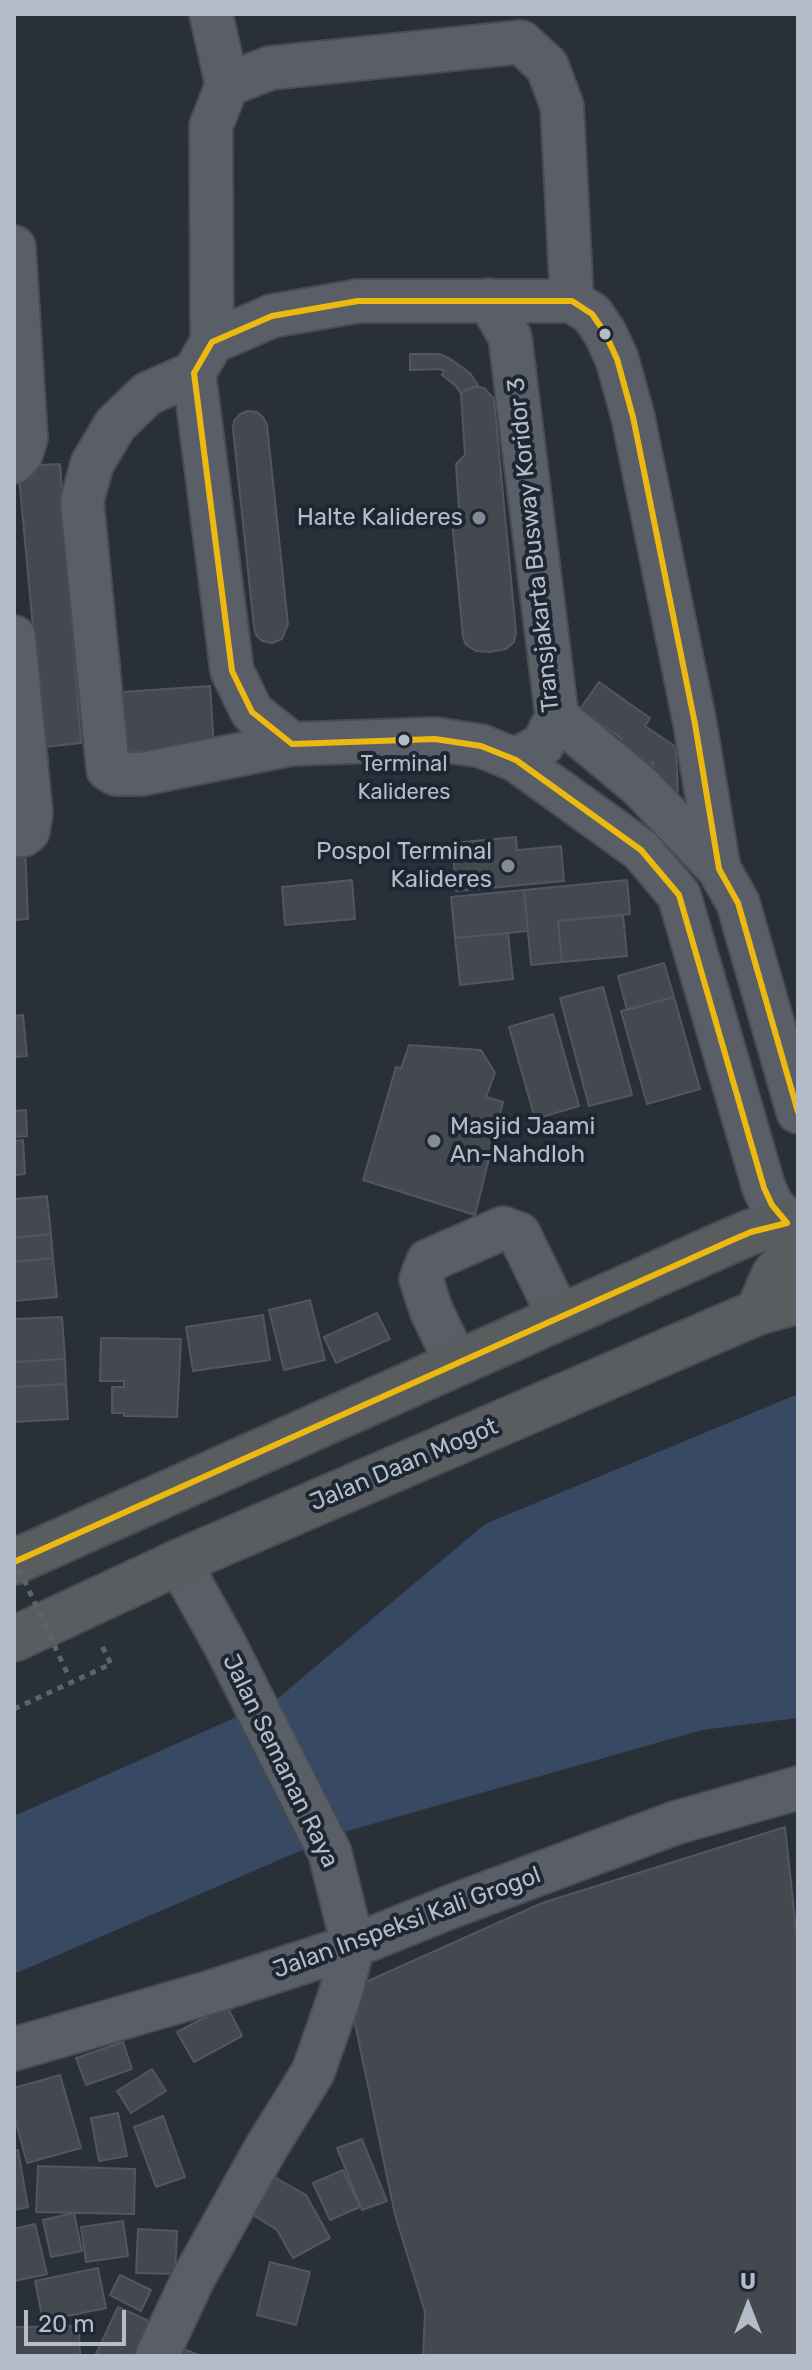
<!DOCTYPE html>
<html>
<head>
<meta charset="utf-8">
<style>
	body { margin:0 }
	#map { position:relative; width:812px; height:2370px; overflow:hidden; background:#2a3038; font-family:Rubik,sans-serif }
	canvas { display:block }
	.frame { position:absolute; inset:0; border:16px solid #b4bcc9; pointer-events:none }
	.north { position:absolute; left:708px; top:2266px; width:80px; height:80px; -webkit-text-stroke:6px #1d2633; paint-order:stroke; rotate:0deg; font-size:22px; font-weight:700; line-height:32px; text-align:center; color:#b4bcc9 }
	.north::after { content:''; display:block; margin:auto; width:28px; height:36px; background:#b4bcc9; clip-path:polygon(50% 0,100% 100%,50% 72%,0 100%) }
	.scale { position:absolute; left:24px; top:2310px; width:102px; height:36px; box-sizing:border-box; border:4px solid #b4bcc9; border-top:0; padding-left:10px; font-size:24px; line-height:28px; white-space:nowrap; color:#b4bcc9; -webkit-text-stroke:6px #1d2633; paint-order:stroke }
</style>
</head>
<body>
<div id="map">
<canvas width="812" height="2370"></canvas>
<div class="frame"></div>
<div class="north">U</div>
<div class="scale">20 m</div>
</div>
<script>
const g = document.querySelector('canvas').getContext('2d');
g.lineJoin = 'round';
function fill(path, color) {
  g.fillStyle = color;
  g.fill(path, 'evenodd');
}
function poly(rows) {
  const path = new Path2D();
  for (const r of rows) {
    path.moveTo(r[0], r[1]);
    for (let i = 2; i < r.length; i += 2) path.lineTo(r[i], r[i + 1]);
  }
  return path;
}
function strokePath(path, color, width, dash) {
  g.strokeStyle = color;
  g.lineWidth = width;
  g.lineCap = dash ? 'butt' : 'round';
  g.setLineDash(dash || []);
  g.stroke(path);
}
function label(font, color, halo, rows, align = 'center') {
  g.font = font + ' Rubik,sans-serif';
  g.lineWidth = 8;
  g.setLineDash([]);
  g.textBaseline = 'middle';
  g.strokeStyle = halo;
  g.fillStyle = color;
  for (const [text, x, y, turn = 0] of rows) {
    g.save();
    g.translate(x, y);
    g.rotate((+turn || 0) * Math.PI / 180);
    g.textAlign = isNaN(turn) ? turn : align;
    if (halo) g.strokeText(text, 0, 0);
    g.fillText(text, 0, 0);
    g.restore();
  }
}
fill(poly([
	[798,1394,798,1718,702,1730,344,1832,14,1974,14,1816,277,1699,485,1524]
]), '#384963');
const building = poly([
	[410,354,439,354,449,358,470,373,479,387,467,389,461,394,456,386,442,375,444,371,440,369,410,370,410,354],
	[475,386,484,388,494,399,516,632,514,642,506,649,490,652,476,651,466,645,463,637,452,520,452,516,459,511,456,464,465,455,461,394,475,386],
	[248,411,257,412,263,417,267,425,288,624,282,639,272,643,262,641,256,635,254,627,233,429,234,421,240,414,248,411],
	[60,464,81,743,44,747,18,466,60,464],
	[599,682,650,718,645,726,676,747,678,793,654,794,653,761,642,776,611,754,622,739,580,709,599,682],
	[210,686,214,747,124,752,121,692,210,686],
	[516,837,517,850,561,846,564,881,456,891,452,843,516,837],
	[14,844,25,844,28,919,14,920,14,844],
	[352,880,355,919,285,925,282,887,352,880],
	[627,880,630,914,558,921,562,962,531,965,524,890,627,880],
	[524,890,528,931,455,938,451,897,524,890],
	[623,915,627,956,562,962,558,921,623,915],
	[508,933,513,979,460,985,455,938,508,933],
	[664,963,674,997,627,1010,618,976,664,963],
	[603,987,632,1095,589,1106,560,998,603,987],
	[674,997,700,1089,647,1104,621,1011,674,997],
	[553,1014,579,1106,535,1119,509,1027,553,1014],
	[23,1015,27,1056,14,1057,14,1016,23,1015],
	[409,1045,481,1050,495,1073,486,1097,503,1102,475,1215,363,1180,396,1067,401,1068,409,1045],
	[26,1110,27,1136,14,1137,14,1111,26,1110],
	[23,1140,25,1174,14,1175,14,1141,23,1140],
	[47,1196,51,1234,14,1238,14,1199,47,1196],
	[51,1234,53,1258,14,1262,14,1238,51,1234],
	[53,1258,57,1297,14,1301,14,1262,53,1258],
	[310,1300,325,1360,284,1370,269,1310,310,1300],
	[377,1313,390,1339,336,1363,324,1337,377,1313],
	[263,1315,270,1360,193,1371,186,1327,263,1315],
	[62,1317,65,1359,14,1362,14,1319,62,1317],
	[101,1338,181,1339,177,1417,124,1416,124,1413,112,1413,112,1387,124,1387,124,1381,100,1381,101,1338],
	[65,1359,66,1384,14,1387,14,1362,65,1359],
	[66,1384,68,1419,14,1422,14,1387,66,1384],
	[785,1827,798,1948,798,2356,423,2356,425,2312,395,2215,348,1990,542,1903,785,1827],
	[227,2006,242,2036,194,2062,177,2032,227,2006],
	[123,2042,132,2069,86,2085,76,2058,123,2042],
	[152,2069,166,2091,131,2113,117,2091,152,2069],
	[60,2075,81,2148,27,2163,14,2115,14,2088,60,2075],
	[118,2113,127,2156,99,2161,91,2118,118,2113],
	[163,2116,185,2177,156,2187,134,2127,163,2116],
	[362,2139,387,2201,362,2210,337,2148,362,2139],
	[18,2150,28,2207,14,2210,14,2151,18,2150],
	[38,2166,135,2169,134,2214,36,2212,38,2166],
	[343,2170,360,2207,330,2220,313,2183,343,2170],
	[267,2173,306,2195,330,2238,293,2258,277,2230,244,2209,267,2173],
	[74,2213,82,2251,51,2257,43,2220,74,2213],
	[123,2221,128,2256,86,2262,81,2227,123,2221],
	[35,2224,47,2274,14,2281,14,2229,35,2224],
	[138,2229,177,2231,175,2274,136,2273,138,2229],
	[270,2262,310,2272,296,2325,257,2315,270,2262],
	[98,2268,106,2308,43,2321,35,2281,98,2268],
	[120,2275,151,2290,141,2311,110,2295,120,2275],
	[118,2307,151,2322,135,2356,95,2356,118,2307],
	[79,2326,80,2356,14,2356,14,2327,79,2326],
	[174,2345,201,2356,169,2356,174,2345]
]);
fill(building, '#444950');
strokePath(building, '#52575f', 2);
const minor = poly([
	[211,14,227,85,211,126,212,342],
	[227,85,270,68,521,42,547,66,562,106,572,301],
	[14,247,26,438,21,454,14,462],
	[489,300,510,337,557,717,543,744,516,760],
	[194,373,147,394,115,425,92,464,82,501,108,769,116,774,142,774,292,744,435,739,481,746,516,760,641,850,679,895,764,1188,772,1205,787,1223,798,1230],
	[14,637,31,814,28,831,23,835,14,836],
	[557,717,640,786,719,869,738,903,798,1112],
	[292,744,252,712,232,671,194,373,212,342,272,316,358,301,572,301,592,314,605,333,617,359,633,417,695,724,719,869],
	[457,1364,431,1310,421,1279,428,1261,503,1228,519,1234,560,1318],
	[14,2049,211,1992,353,1946,450,1907,675,1823,798,1788],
	[157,2356,193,2279,266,2148,313,2072,340,1995,353,1946,330,1853,224,1643,179,1562]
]);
const highway = poly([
	[758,1312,774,1275,798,1249],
	[14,1562,730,1241,751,1232,798,1220],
	[14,1639,179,1562,758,1312,798,1301]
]);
strokePath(minor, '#484c53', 46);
strokePath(highway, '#474c53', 48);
strokePath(poly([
	[14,1709,111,1664,100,1642]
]), '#5d636a', 5, [6, 6]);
strokePath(minor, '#5a5e66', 42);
strokePath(highway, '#5a5d60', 44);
strokePath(poly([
	[14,1558,69,1677]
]), '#5d636a', 5, [6, 6]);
strokePath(poly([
	[787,1223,772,1205,764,1188,679,895,641,850,516,760,481,746,435,739,292,744,252,712,232,671,194,373,212,342,272,316,358,301,572,301,592,314,605,333,617,359,633,417,695,724,719,869,738,903,798,1112],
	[14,1562,730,1241,751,1232,787,1223]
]), '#ecb910', 6);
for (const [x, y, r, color] of [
	[605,334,7,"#b4bcc9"],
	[479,518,8,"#848b96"],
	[404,740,7,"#b4bcc9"],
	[508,866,8,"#848b96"],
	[434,1141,8,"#848b96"]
]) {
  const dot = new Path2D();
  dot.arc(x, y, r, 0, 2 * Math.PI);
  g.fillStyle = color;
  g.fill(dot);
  strokePath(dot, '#1d2633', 3);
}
label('22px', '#b4bcc9', '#1d2633', [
	["Terminal",404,765],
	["Kalideres",404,793]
]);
label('24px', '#b4bcc9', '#1d2633', [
	["Halte Kalideres",463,518],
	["Pospol Terminal",492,852],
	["Kalideres",492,880],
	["Masjid Jaami",450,1127,"left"],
	["An-Nahdloh",450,1155,"left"]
], 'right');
label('24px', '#b4bcc9', '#1d2633', [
	["Transjakarta Busway Koridor 3",534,545,-96],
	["Jalan Daan Mogot",404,1465,-23],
	["Jalan Semanan Raya",280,1761,64],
	["Jalan Inspeksi Kali Grogol",407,1923,-20]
]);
</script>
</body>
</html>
